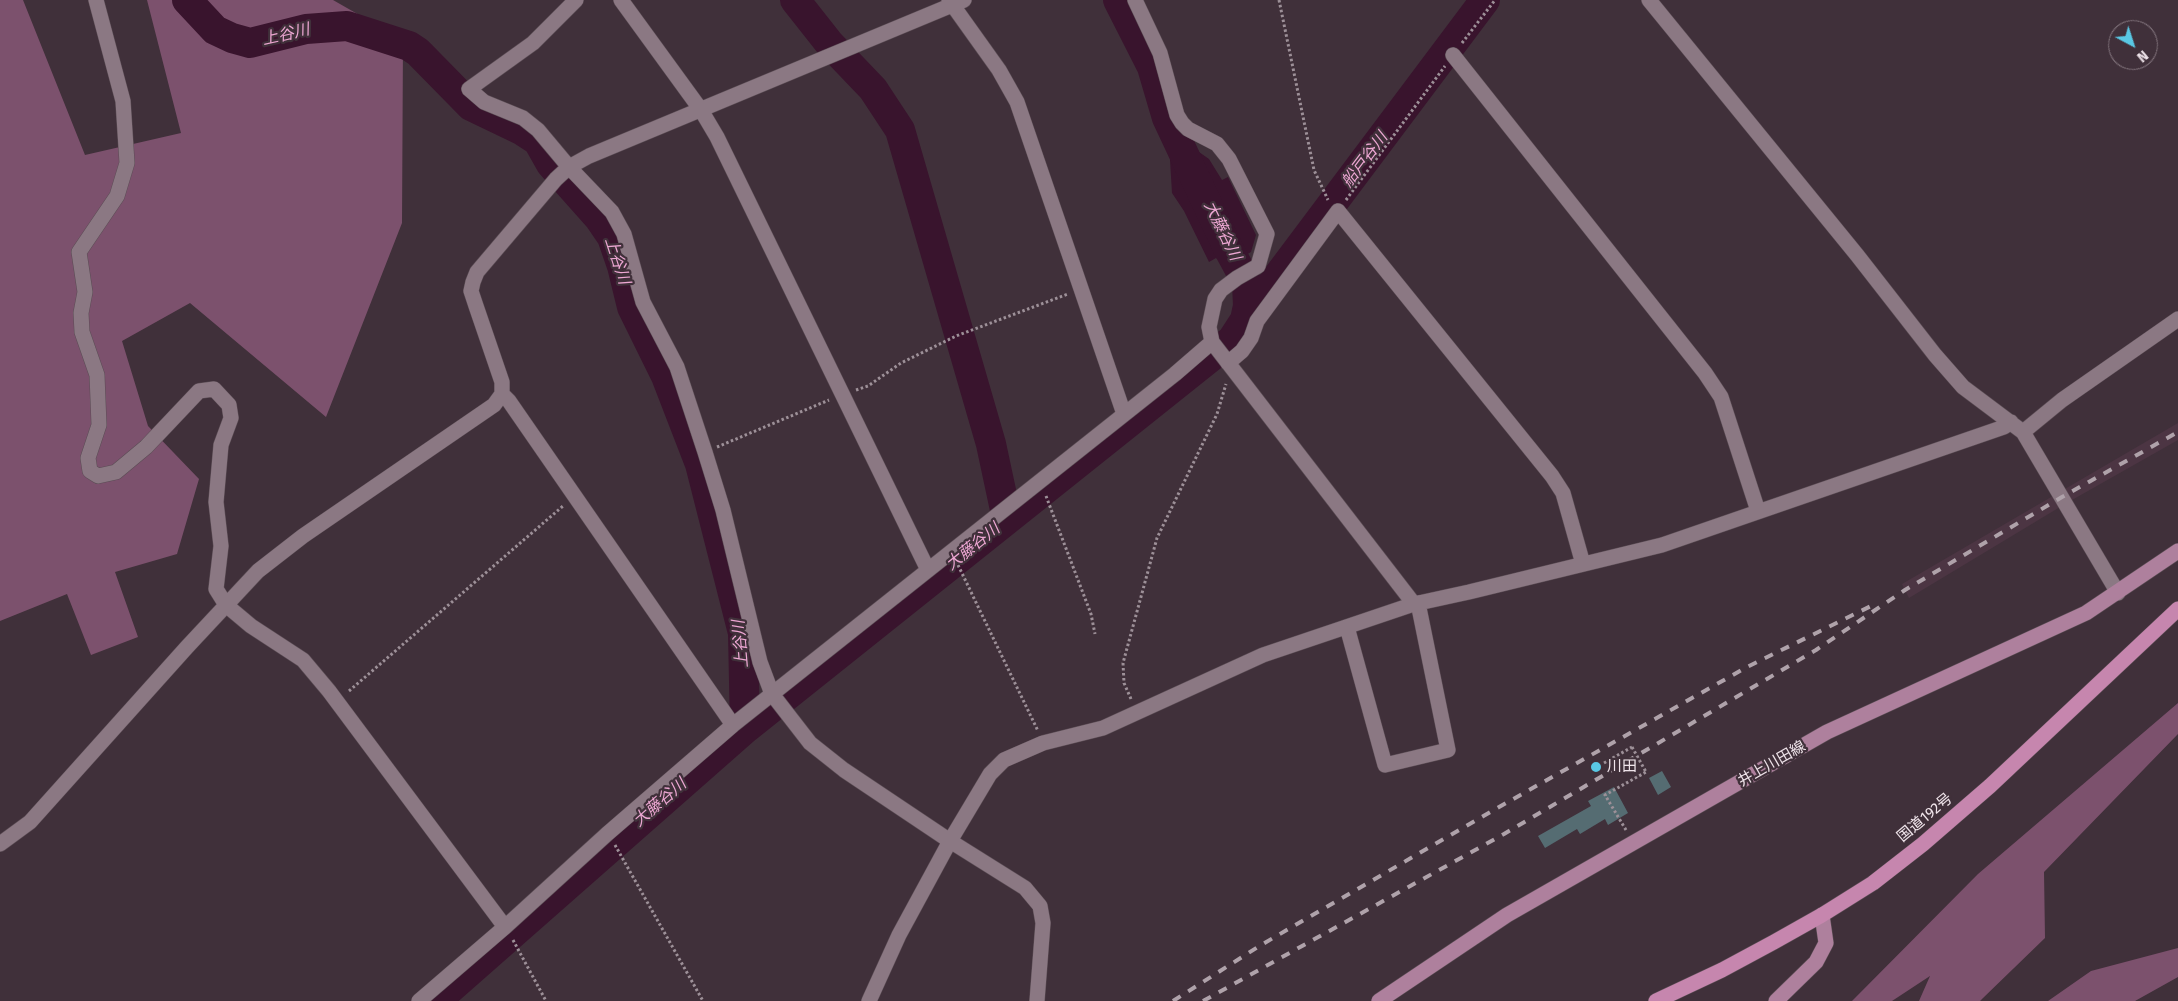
<!DOCTYPE html>
<html>
<head>
<meta charset="utf-8">
<style>
	body { margin:0 }
	#map { position:relative; width:2178px; height:1001px; overflow:hidden; background:#40303a; font-family:"Fira Sans",sans-serif }
	canvas { display:block }
	.north { position:absolute; left:2108px; top:20px; width:50px; height:50px; box-sizing:border-box; background:#40303a; border:1px solid #867880; border-radius:50%; rotate:140deg; font-size:14px; font-weight:700; line-height:20px; text-align:center; color:#efe4ea }
	.north::after { content:''; display:block; margin:auto; width:18px; height:22px; background:#59c8e4; clip-path:polygon(50% 0,100% 100%,50% 72%,0 100%) }
</style>
</head>
<body>
<div id="map">
<canvas width="2178" height="1001"></canvas>
<div class="north">N</div>
</div>
<script>
const g = document.querySelector('canvas').getContext('2d');
g.lineJoin = 'round';
function fill(path, color) {
  g.fillStyle = color;
  g.fill(path, 'evenodd');
}
function poly(rows) {
  const path = new Path2D();
  for (const r of rows) {
    path.moveTo(r[0], r[1]);
    for (let i = 2; i < r.length; i += 2) path.lineTo(r[i], r[i + 1]);
  }
  return path;
}
function strokePath(path, color, width, dash) {
  g.strokeStyle = color;
  g.lineWidth = width;
  g.lineCap = dash ? 'butt' : 'round';
  g.setLineDash(dash || []);
  g.stroke(path);
}
function label(font, color, halo, rows, align = 'center') {
  g.font = font + ' "Fira Sans","Noto Sans JP",sans-serif';
  g.lineWidth = 4.5;
  g.setLineDash([]);
  g.textBaseline = 'middle';
  g.strokeStyle = halo;
  g.fillStyle = color;
  for (const [text, x, y, turn = 0] of rows) {
    g.save();
    g.translate(x, y);
    g.rotate((+turn || 0) * Math.PI / 180);
    g.textAlign = isNaN(turn) ? turn : align;
    if (halo) g.strokeText(text, 0, 0);
    g.fillText(text, 0, 0);
    g.restore();
  }
}
fill(poly([
	[2178,423,2178,440,2065,504,1909,598,1902,584]
]), '#4c3543');
fill(poly([
	[0,0,23,0,85,155,181,133,147,0,333,0,403,40,402,223,326,417,190,303,122,341,148,426,199,479,177,554,115,572,138,637,91,655,67,594,0,621],
	[2178,703,2178,734,2044,872,2045,938,1983,998,1980,1001,1919,1001,1930,976,1892,1001,1852,1001,1978,874],
	[2178,948,2178,977,2135,1001,2048,1001,2091,971]
]), '#7c516d');
fill(poly([
	[1195,146,1199,152,1209,159,1222,180,1228,177,1256,235,1251,252,1227,266,1216,258,1209,262,1184,211,1172,193,1170,160]
]), '#39142d');
strokePath(poly([
	[187,0,215,30,232,38,250,43,306,29,347,26,409,46,418,52,471,106,521,130,538,141,551,164,599,218,612,237,622,266,632,307,666,376,700,464,743,633,745,729],
	[795,0,829,43,873,89,900,130,991,444,1007,519],
	[1245,320,1485,0],
	[436,1001,745,729,1232,340,1245,320,1248,306,1247,283,1227,246,1167,118,1152,67,1118,0]
]), '#39142d', 30);
fill(poly([
	[1662,771,1671,787,1658,795,1649,778],
	[1614,787,1628,813,1608,825,1605,819,1580,834,1577,829,1545,848,1538,836,1591,806,1588,801]
]), '#556c72');
const minor = poly([
	[96,0,123,101,127,163,117,196,79,252,85,292,81,313,82,332,97,375,99,425,88,458,90,471,98,476,116,472,146,447,199,391,214,389,229,405,231,418,221,445,216,502,221,546,216,589,226,605,251,626,303,660,329,691,505,927],
	[576,0,533,43,469,89,484,102,523,118,538,130,569,167,612,212,624,234,643,302,677,367,705,452,723,510,760,662,772,694,810,743,844,770,950,841,1025,888,1040,906,1043,923,1037,1001],
	[621,0,701,110,717,137,928,570],
	[949,0,999,70,1017,102,1124,414],
	[1135,0,1160,53,1177,115,1182,123,1188,129,1217,144,1229,159,1267,234,1258,266,1237,278,1221,290,1215,299,1209,327,1212,342,1414,604],
	[1649,0,1857,255,1935,355,1963,387,2023,432,2118,593],
	[1453,55,1705,373,1721,397,1758,511],
	[1228,363,1242,351,1251,338,1257,321,1338,211,1552,476,1563,493,1583,564],
	[502,394,509,401,733,725],
	[2023,432,2062,400,2178,319],
	[1347,627,1385,765,1448,750,1418,603],
	[0,844,30,822,187,647,258,571,303,536,494,405,502,394,502,382,476,306,471,291,473,282,477,272,556,179,569,167,589,156,964,0],
	[419,1001,505,927,607,834,733,725,1175,374,1212,342],
	[869,1001,899,935,950,841,990,774,1004,760,1043,743,1103,728,1263,655,1414,604,1469,592,1662,545,2004,427,2011,422]
]);
const major = poly([
	[1379,1001,1507,915,1827,732,2086,613,2178,551],
	[1776,1001,1816,962,1826,943,1822,915]
]);
const highway = poly([
	[1656,1001,1722,970,1774,942,1822,915,1873,883,1923,844,1990,786,2178,609]
]);
strokePath(minor, '#5b4d55', 16);
strokePath(major, '#5b4d55', 16);
strokePath(highway, '#5b4d55', 16);
strokePath(poly([
	[1279,0,1314,170,1328,200],
	[1462,43,1495,0],
	[1346,200,1445,66],
	[856,390,868,386,901,363,956,336,1068,294],
	[717,447,829,400],
	[1046,496,1091,614,1095,634],
	[958,565,1038,731],
	[349,691,563,506],
	[1131,699,1124,683,1123,663,1157,538,1217,414,1226,384],
	[1604,763,1632,747],
	[1626,830,1605,795,1646,772],
	[615,845,703,1001],
	[513,940,546,1001]
]), '#9d9098', 3, [2.5, 2.5]);
strokePath(minor, '#8b7883', 15);
strokePath(major, '#ae809d', 15);
strokePath(highway, '#c686ae', 15);
strokePath(poly([
	[1173,1001,1261,945,1492,811,1747,667,1871,606],
	[1203,1001,1504,834,1816,650,1905,590,2062,497,2178,432]
]), '#afa2aa', 4, [9, 9]);
strokePath(poly([
	[1632,747,1646,772]
]), '#9d9098', 3, [2.5, 2.5]);
for (const [x, y, r, color] of [
	[1596,767,6,"#59c8e4"]
]) {
  const dot = new Path2D();
  dot.arc(x, y, r, 0, 2 * Math.PI);
  g.fillStyle = color;
  g.fill(dot);
  strokePath(dot, '#40303a', 2);
}
label('15px', '#efe4ea', '#40303a', [
	["井上川田線",1772,764,-30],
	["国道192号",1925,818,-40]
]);
label('15px', '#efe4ea', '#40303a', [
	["川田",1607,767]
], 'left');
label('italic 16px', '#eda7d3', '#40303a', [
	["上谷川",286,35,-13],
	["船戸谷川",1365,160,-53],
	["大藤谷川",1222,231,64],
	["上谷川",617,261,72],
	["大藤谷川",973,547,-39],
	["上谷川",741,644,-95],
	["大藤谷川",660,803,-41]
]);
</script>
</body>
</html>
